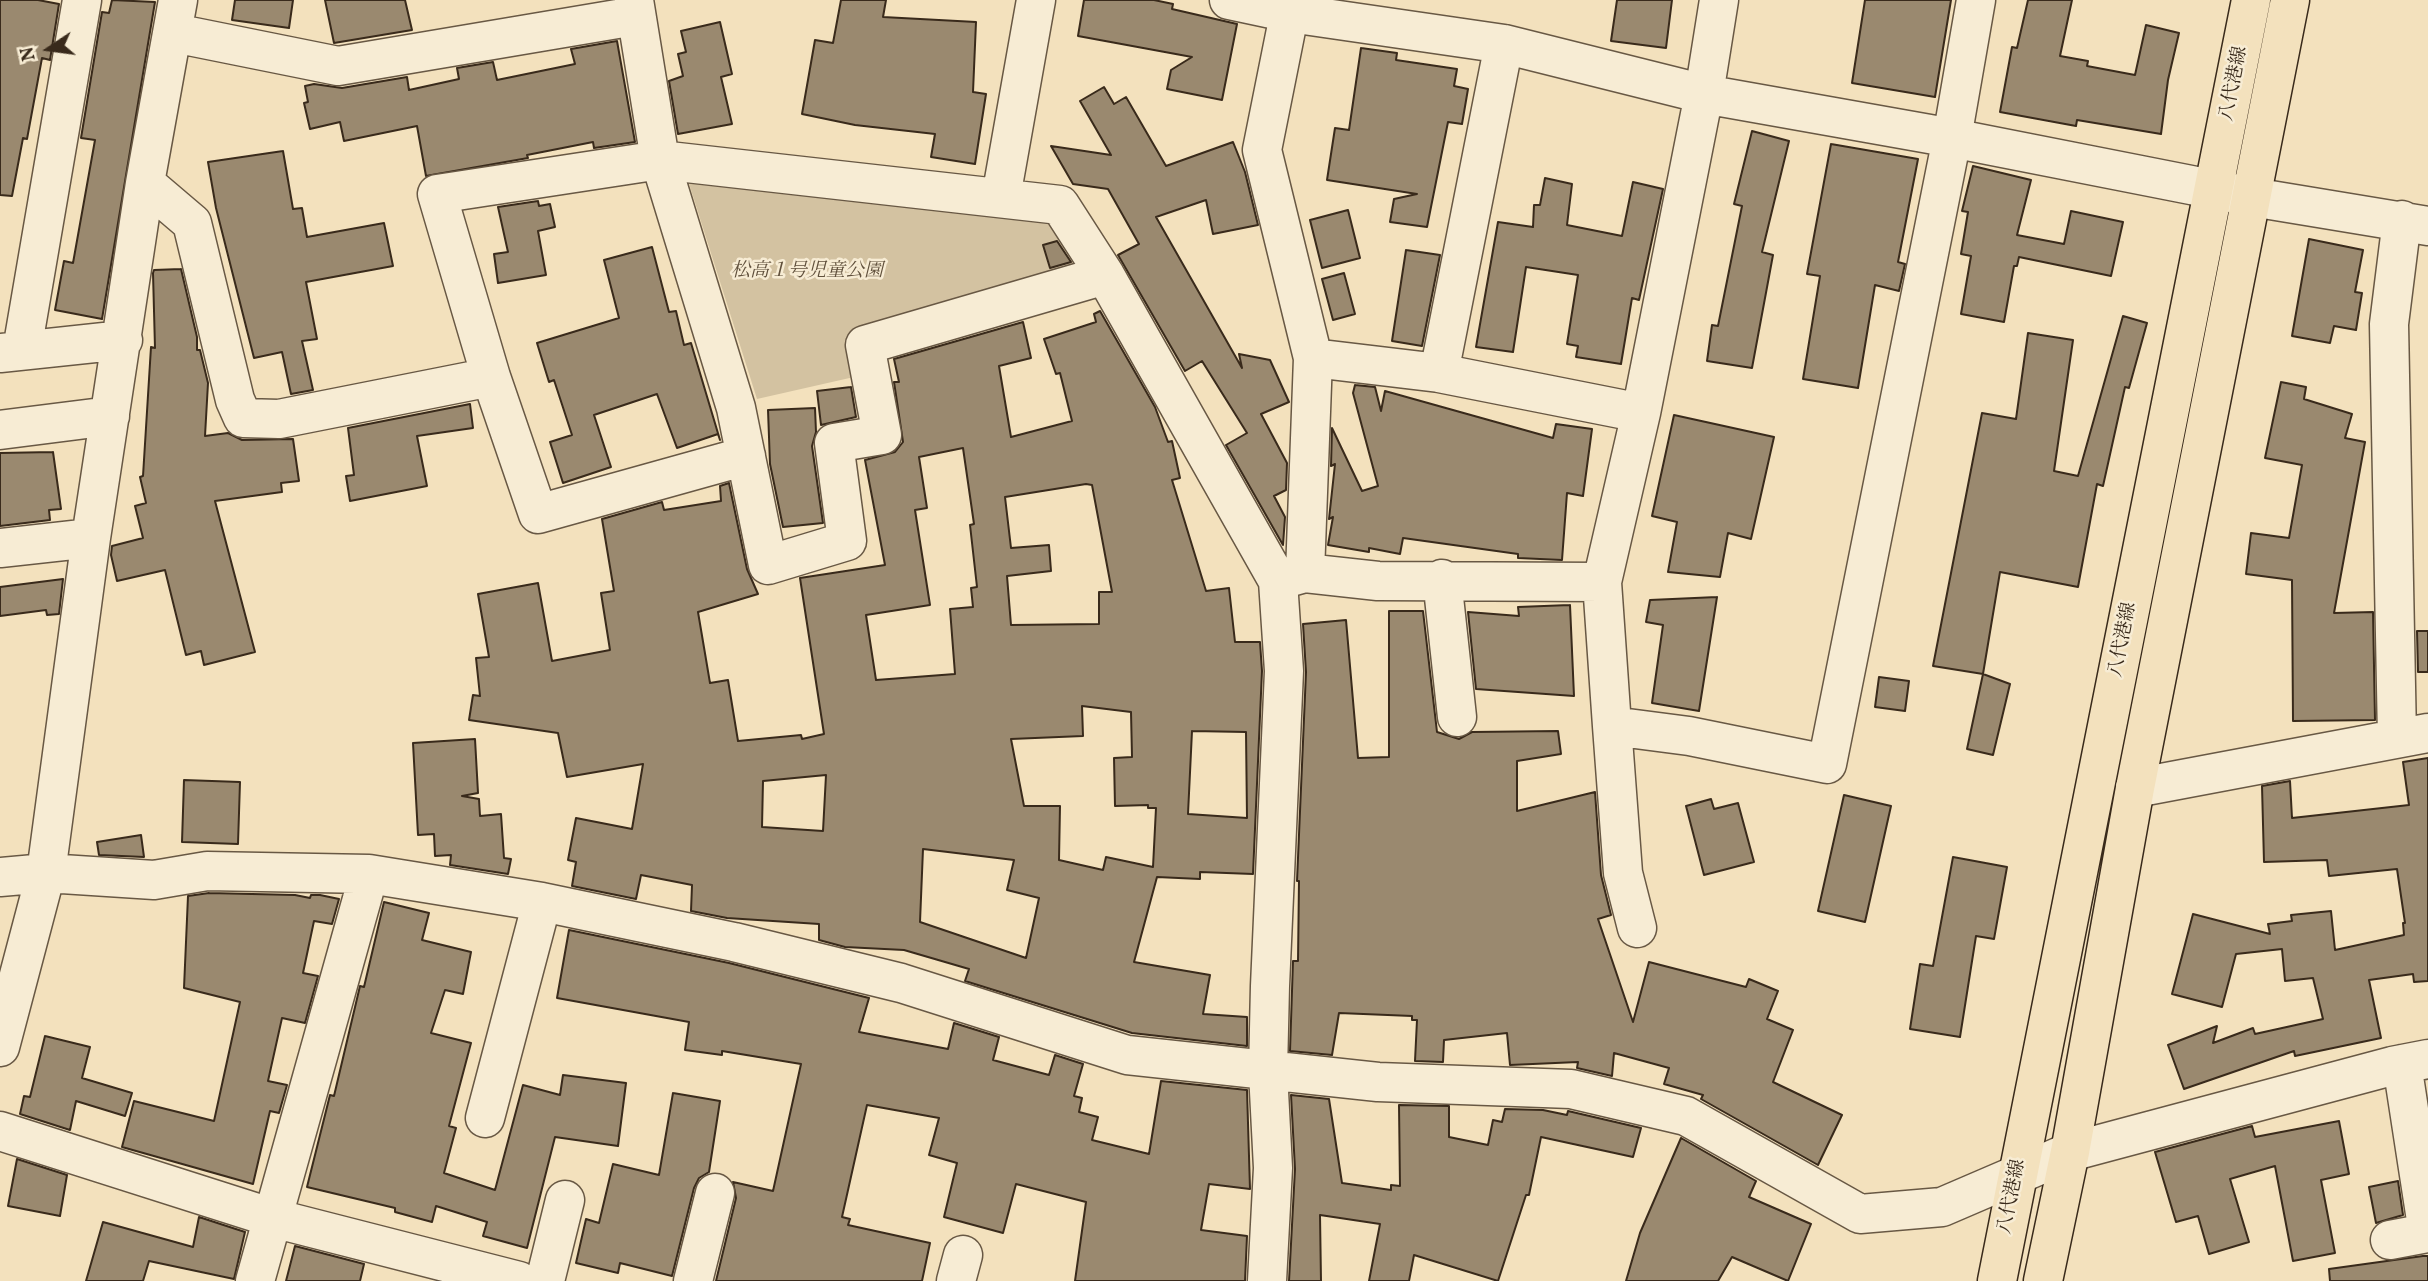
<!DOCTYPE html>
<html>
<head>
<meta charset="utf-8">
<style>
	body { margin:0 }
	#map { position:relative; width:2428px; height:1281px; overflow:hidden; background:#f3e1bd; font-family:Vollkorn,serif }
	canvas { display:block }
	.north { position:absolute; left:14px; top:14px; width:70px; height:70px; -webkit-text-stroke:5px #f7ecd4; paint-order:stroke; rotate:257deg; font-size:19px; font-weight:700; line-height:28px; text-align:center; color:#392a1b }
	.north::after { content:''; display:block; margin:auto; width:24px; height:32px; background:#392a1b; clip-path:polygon(50% 0,100% 100%,50% 72%,0 100%) }
</style>
</head>
<body>
<div id="map">
<canvas width="2428" height="1281"></canvas>
<div class="north">N</div>
</div>
<script>
const g = document.querySelector('canvas').getContext('2d');
g.lineJoin = 'round';
function fill(path, color) {
  g.fillStyle = color;
  g.fill(path, 'evenodd');
}
function poly(rows) {
  const path = new Path2D();
  for (const r of rows) {
    path.moveTo(r[0], r[1]);
    for (let i = 2; i < r.length; i += 2) path.lineTo(r[i], r[i + 1]);
  }
  return path;
}
function strokePath(path, color, width, dash) {
  g.strokeStyle = color;
  g.lineWidth = width;
  g.lineCap = dash ? 'butt' : 'round';
  g.setLineDash(dash || []);
  g.stroke(path);
}
function label(font, color, halo, rows, align = 'center') {
  g.font = font + ' Vollkorn,"Noto Serif JP",serif';
  g.lineWidth = 5;
  g.setLineDash([]);
  g.textBaseline = 'middle';
  g.strokeStyle = halo;
  g.fillStyle = color;
  for (const [text, x, y, turn = 0] of rows) {
    g.save();
    g.translate(x, y);
    g.rotate((+turn || 0) * Math.PI / 180);
    g.textAlign = isNaN(turn) ? turn : align;
    if (halo) g.strokeText(text, 0, 0);
    g.fillText(text, 0, 0);
    g.restore();
  }
}
fill(poly([
	[686,174,1052,217,1088,273,852,344,854,377,757,399]
]), '#d3c2a1');
const building = poly([
	[0,0,38,0,59,4,50,60,42,58,27,139,23,138,12,196,0,195,0,0],
	[112,0,155,2,102,319,55,310,64,261,73,263,95,140,81,138,102,12,109,13,112,0],
	[235,0,293,0,289,28,232,20,235,0],
	[325,0,405,0,412,30,334,43,325,0],
	[841,0,886,0,883,17,976,22,973,92,986,94,975,164,931,157,935,134,855,125,802,114,815,40,833,43,841,0],
	[1084,0,1154,0,1173,4,1172,9,1237,24,1222,100,1167,89,1171,70,1192,57,1078,36,1084,0],
	[1617,0,1672,0,1666,48,1611,41,1617,0],
	[1865,0,1951,0,1935,97,1852,83,1865,0],
	[2028,0,2072,0,2060,56,2088,61,2087,66,2135,75,2146,25,2179,33,2168,80,2161,134,2077,120,2076,126,2000,112,2012,47,2017,48,2028,0],
	[720,22,732,74,721,77,732,124,678,134,669,81,683,76,678,54,686,52,681,31,720,22],
	[617,41,635,142,594,148,593,142,527,155,528,158,426,176,417,126,344,141,340,122,310,129,304,103,308,102,305,86,314,84,342,88,407,77,409,90,459,79,457,68,493,62,497,80,575,64,571,49,617,41],
	[1361,48,1397,53,1396,60,1457,69,1454,86,1468,89,1462,124,1448,122,1427,227,1390,222,1394,199,1417,194,1327,180,1335,128,1349,130,1361,48],
	[1104,87,1114,104,1126,97,1166,166,1233,142,1245,172,1258,225,1213,234,1206,200,1156,217,1242,368,1239,354,1270,360,1289,402,1261,414,1287,463,1286,490,1274,496,1285,517,1283,545,1226,445,1247,433,1202,361,1185,371,1118,255,1139,244,1108,189,1073,184,1051,146,1111,155,1080,101,1104,87],
	[1752,131,1789,141,1762,252,1773,255,1752,368,1707,361,1712,325,1718,326,1742,206,1734,204,1752,131],
	[1831,144,1918,159,1898,262,1905,264,1899,291,1875,285,1858,388,1803,379,1820,276,1807,274,1831,144],
	[283,151,293,209,302,208,307,237,384,223,393,266,306,282,317,339,302,341,313,390,291,394,282,352,254,358,216,208,208,162,283,151],
	[1973,166,2031,180,2017,235,2064,244,2071,211,2123,222,2111,276,2019,257,2017,266,2014,266,2004,322,1961,314,1971,256,1961,254,1968,212,1962,211,1973,166],
	[1545,178,1572,184,1567,225,1622,236,1633,182,1663,189,1639,300,1632,298,1621,364,1576,357,1578,346,1567,344,1578,275,1526,267,1513,352,1476,347,1498,222,1533,227,1534,205,1540,205,1545,178],
	[538,201,539,206,550,204,555,227,538,231,546,275,498,283,494,254,508,252,498,207,538,201],
	[1348,210,1360,258,1322,268,1310,220,1348,210],
	[2309,239,2363,250,2355,292,2362,293,2356,330,2334,326,2330,343,2292,336,2309,239],
	[1057,241,1071,262,1050,268,1043,245,1057,241],
	[652,247,669,312,676,311,684,345,691,343,720,440,718,434,677,448,657,394,594,415,611,467,563,483,550,442,572,435,554,380,549,382,537,343,619,318,604,260,652,247],
	[1406,250,1440,255,1422,346,1392,341,1406,250],
	[181,269,197,337,197,350,200,350,208,383,205,436,228,433,242,440,293,439,299,481,281,483,282,492,215,501,255,652,204,665,201,651,186,655,165,570,117,581,111,555,112,546,143,538,135,506,146,503,140,477,143,476,151,347,155,348,153,273,154,270,181,269],
	[1344,273,1355,314,1333,320,1322,279,1344,273],
	[1100,311,1155,407,1168,442,1172,441,1180,478,1172,480,1206,591,1229,588,1235,642,1260,642,1262,671,1253,874,1200,872,1200,879,1157,877,1134,962,1210,975,1203,1014,1247,1017,1247,1046,1132,1033,965,981,969,969,904,950,845,947,819,940,819,924,727,918,691,911,692,885,641,875,636,899,572,886,576,862,568,860,576,818,632,829,643,764,567,777,558,733,469,720,473,695,480,696,476,658,489,657,478,594,538,583,552,661,610,650,601,593,614,591,602,519,662,502,664,510,721,501,720,486,729,483,747,569,758,594,698,612,710,683,728,680,738,741,801,735,802,739,824,734,800,578,885,565,865,460,895,452,903,442,894,382,899,382,894,359,1023,322,1031,358,999,366,1011,437,1072,421,1060,373,1056,374,1044,339,1096,322,1094,314,1100,311],
	[963,448,974,524,970,525,977,587,971,588,973,607,950,609,955,674,876,680,866,615,930,605,915,510,927,508,919,457,963,448],
	[1086,484,1092,485,1112,592,1099,592,1099,624,1011,625,1007,576,1051,571,1049,545,1011,548,1005,497,1086,484],
	[1082,706,1131,712,1132,757,1114,758,1115,806,1148,805,1148,808,1156,808,1153,867,1106,857,1103,870,1059,860,1060,806,1024,806,1011,739,1083,736,1082,706],
	[1192,731,1246,732,1247,818,1188,814,1192,731],
	[826,775,823,831,762,827,763,781,826,775],
	[923,849,1014,860,1007,890,1039,898,1026,958,920,922,923,849],
	[2123,316,2147,323,2129,388,2125,387,2103,486,2097,484,2078,587,2000,572,1983,674,1933,666,1982,413,2016,419,2028,333,2073,340,2054,471,2078,476,2123,316],
	[2281,382,2306,387,2304,399,2352,414,2345,438,2365,442,2334,613,2373,612,2375,720,2293,721,2292,580,2246,574,2251,533,2289,538,2302,465,2265,458,2281,382],
	[1355,385,1375,387,1381,411,1385,391,1553,438,1556,424,1592,429,1583,496,1567,493,1562,560,1518,558,1518,554,1403,538,1400,554,1369,548,1369,552,1328,545,1333,517,1329,519,1335,464,1331,466,1332,428,1362,491,1378,486,1353,393,1355,385],
	[851,387,856,417,821,425,817,391,851,387],
	[470,404,473,428,417,436,427,486,350,501,346,476,354,475,348,428,470,404],
	[815,408,816,432,812,446,823,523,783,527,770,464,768,410,815,408],
	[1674,415,1774,437,1751,539,1728,533,1720,577,1668,572,1677,522,1652,516,1674,415],
	[53,452,61,509,49,510,50,520,0,526,0,453,53,452],
	[63,579,59,614,47,615,46,610,0,616,0,587,63,579],
	[1717,597,1699,711,1652,703,1663,625,1646,622,1650,600,1717,597],
	[1570,605,1574,696,1476,689,1468,612,1519,616,1518,607,1570,605],
	[1389,611,1423,611,1437,732,1459,739,1472,732,1558,731,1561,754,1517,761,1517,811,1595,792,1601,875,1611,915,1598,919,1633,1022,1649,962,1746,987,1749,979,1778,991,1767,1019,1793,1030,1773,1082,1842,1115,1818,1165,1701,1099,1703,1095,1664,1084,1669,1068,1614,1053,1612,1076,1577,1068,1578,1062,1510,1065,1507,1033,1444,1040,1443,1062,1415,1061,1417,1020,1412,1020,1412,1016,1339,1013,1332,1055,1290,1051,1293,961,1298,961,1299,881,1297,881,1306,672,1303,624,1346,620,1358,758,1389,757,1389,611],
	[2417,631,2428,631,2428,672,2418,672,2417,631],
	[1983,674,2010,684,1993,755,1967,749,1983,674],
	[1879,677,1909,681,1905,711,1875,707,1879,677],
	[475,739,478,793,462,796,479,799,480,816,501,814,504,858,511,859,508,874,450,865,451,855,435,856,434,834,418,835,413,743,475,739],
	[2428,758,2428,981,2414,982,2413,974,2369,980,2381,1038,2295,1056,2294,1051,2184,1089,2168,1045,2217,1026,2213,1043,2253,1028,2255,1034,2323,1019,2313,978,2285,981,2282,949,2236,954,2222,1007,2172,994,2193,914,2270,934,2268,924,2292,921,2291,915,2331,911,2335,950,2404,935,2403,923,2405,923,2397,869,2329,876,2327,860,2264,862,2262,786,2290,781,2292,818,2409,805,2403,762,2428,758],
	[184,780,240,782,238,844,182,842,184,780],
	[1844,795,1891,806,1865,922,1818,911,1844,795],
	[1711,799,1714,809,1738,803,1754,862,1704,875,1686,806,1711,799],
	[141,835,144,857,99,855,97,842,141,835],
	[1953,857,2007,867,1994,939,1976,936,1960,1037,1910,1029,1920,964,1933,966,1953,857],
	[209,893,295,895,310,898,311,895,320,895,339,899,332,924,314,921,303,973,318,976,305,1023,282,1018,268,1081,287,1085,279,1113,270,1111,253,1184,122,1147,134,1101,214,1121,240,1002,184,988,188,896,209,893],
	[384,902,429,913,422,940,471,952,463,994,445,990,431,1033,471,1043,449,1126,456,1128,444,1173,495,1190,523,1085,560,1095,563,1075,626,1083,618,1146,555,1137,527,1248,483,1236,487,1222,436,1206,432,1222,395,1212,395,1208,307,1187,330,1095,334,1096,360,986,364,987,384,902],
	[569,930,729,963,869,998,859,1032,948,1049,954,1023,999,1037,993,1060,1049,1075,1055,1055,1083,1064,1074,1096,1082,1098,1079,1112,1098,1117,1092,1140,1149,1154,1161,1081,1247,1090,1250,1189,1209,1184,1201,1230,1247,1236,1245,1281,1075,1281,1086,1202,1016,1184,1003,1233,944,1217,957,1163,929,1155,939,1118,867,1105,842,1217,850,1219,848,1225,930,1243,922,1281,716,1281,736,1198,733,1182,773,1191,801,1064,722,1051,722,1055,685,1050,689,1022,557,998,569,930],
	[45,1036,90,1047,82,1078,132,1093,125,1116,76,1101,70,1130,20,1114,24,1096,30,1097,45,1036],
	[673,1093,720,1101,709,1172,699,1178,694,1188,672,1276,620,1263,618,1273,576,1263,586,1219,599,1223,613,1164,659,1175,673,1093],
	[1291,1095,1329,1099,1342,1183,1391,1190,1391,1185,1400,1186,1399,1105,1449,1106,1449,1137,1488,1145,1493,1120,1502,1122,1505,1109,1543,1110,1567,1115,1568,1111,1641,1128,1633,1157,1541,1137,1529,1195,1526,1195,1498,1281,1414,1255,1409,1281,1369,1281,1380,1224,1320,1215,1321,1281,1289,1281,1295,1169,1291,1095],
	[2339,1121,2349,1174,2321,1180,2335,1253,2293,1261,2275,1166,2230,1179,2249,1242,2209,1254,2198,1216,2176,1222,2155,1152,2252,1126,2255,1137,2339,1121],
	[1681,1138,1756,1181,1749,1197,1811,1224,1788,1281,1732,1257,1718,1281,1626,1281,1640,1233,1681,1138],
	[17,1159,67,1175,60,1216,8,1206,17,1159],
	[2398,1181,2403,1215,2376,1223,2369,1187,2398,1181],
	[199,1217,245,1232,234,1279,149,1261,143,1281,86,1281,103,1222,193,1247,199,1217],
	[295,1246,364,1264,360,1281,286,1281,295,1246],
	[2423,1256,2428,1256,2428,1281,2330,1281,2329,1269,2423,1256]
]);
fill(building, '#9a896f');
strokePath(building, '#392a1b', 2);
const minor = poly([
	[634,0,660,160,736,408,768,565,847,541,834,443,882,435,865,345,1105,275],
	[1229,0,1290,13,1504,44,1704,94,1952,138,2252,197,2428,226],
	[1292,0,1262,150,1313,358,1305,573],
	[1719,0,1704,94,1641,413,1602,582,1612,726,1689,736,1827,764,1952,138,1976,0],
	[174,33,338,66,635,16],
	[145,183,192,223,235,400,243,418,279,419,491,377],
	[1001,197,1036,0],
	[22,350,82,0],
	[0,353,123,340],
	[1313,358,1439,373,1641,413],
	[1439,373,1504,44],
	[0,430,110,416],
	[746,456,538,514,491,377,437,194,660,160,1060,205,1105,275,1278,581,1284,671,1270,986,1268,1072,1273,1168,1267,1281],
	[0,548,91,538],
	[1442,579,1457,717],
	[1280,580,1305,573,1378,581,1602,582],
	[1612,726,1623,873,1637,928],
	[2397,738,2389,324,2402,220],
	[2135,788,2428,733],
	[0,877,46,873,154,880,207,871,369,874,542,902,734,942,901,983,1127,1055,1378,1082,1571,1089,1686,1116,1860,1214,1942,1207,2070,1152,2392,1066,2428,1059],
	[0,1047,46,873,91,538,145,183,178,0],
	[2402,1064,2428,1233],
	[485,1118,542,902],
	[0,1131,273,1218,519,1281],
	[2390,1240,2427,1233],
	[255,1281,369,874],
	[545,1281,565,1200],
	[693,1281,715,1193],
	[956,1281,963,1255]
]);
const major = poly([
	[1997,1281,2251,0],
	[2043,1281,2070,1152,2135,788,2290,0]
]);
strokePath(minor, '#685844', 41);
strokePath(major, '#392a1b', 41);
strokePath(minor, '#f7ecd4', 38);
strokePath(major, '#f3e1bd', 38);
label('19px', '#392a1b', '#f7ecd4', [
	["八代港線",2235,84,-79],
	["八代港線",2124,640,-79],
	["八代港線",2013,1197,-79]
]);
label('italic 19px', '#60503c', '#f7ecd4', [
	["松高１号児童公園",807,273]
]);
</script>
</body>
</html>
